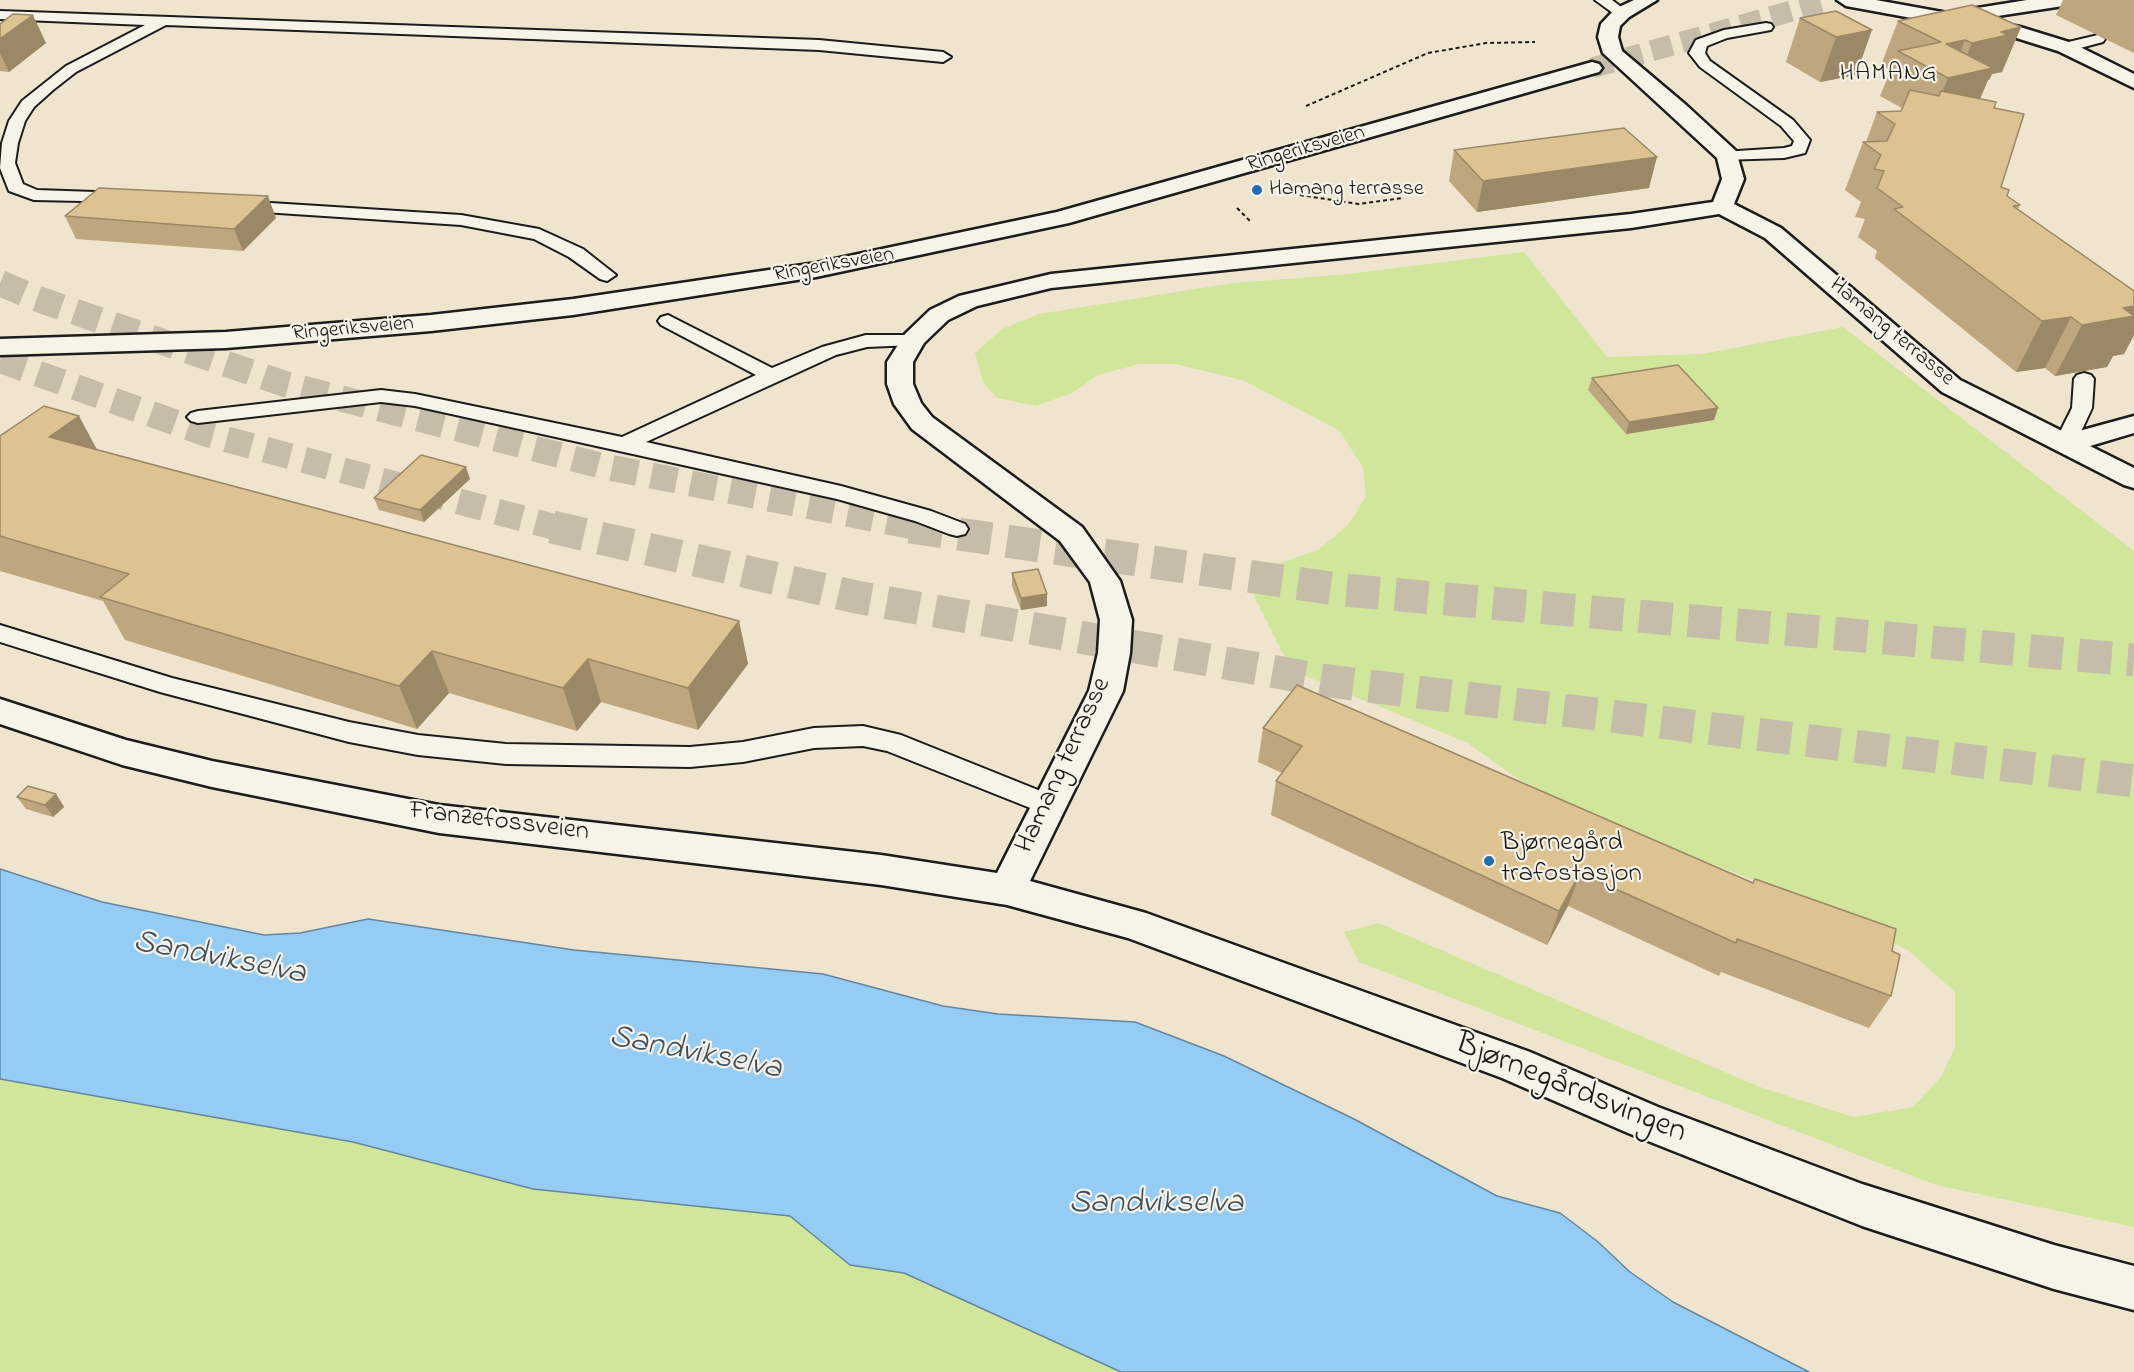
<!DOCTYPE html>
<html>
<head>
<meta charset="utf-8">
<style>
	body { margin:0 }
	canvas { display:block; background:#efe4ce }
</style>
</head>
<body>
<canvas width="2134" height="1372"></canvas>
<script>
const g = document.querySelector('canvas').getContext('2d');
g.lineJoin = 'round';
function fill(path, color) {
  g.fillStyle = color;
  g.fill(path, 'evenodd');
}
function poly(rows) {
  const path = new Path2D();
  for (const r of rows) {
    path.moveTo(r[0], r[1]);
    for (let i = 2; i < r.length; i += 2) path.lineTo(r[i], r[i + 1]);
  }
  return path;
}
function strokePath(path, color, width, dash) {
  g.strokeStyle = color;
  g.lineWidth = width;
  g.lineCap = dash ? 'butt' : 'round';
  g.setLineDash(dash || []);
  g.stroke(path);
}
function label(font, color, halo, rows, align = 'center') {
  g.font = font + ' "Indie Flower",sans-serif';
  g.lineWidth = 4.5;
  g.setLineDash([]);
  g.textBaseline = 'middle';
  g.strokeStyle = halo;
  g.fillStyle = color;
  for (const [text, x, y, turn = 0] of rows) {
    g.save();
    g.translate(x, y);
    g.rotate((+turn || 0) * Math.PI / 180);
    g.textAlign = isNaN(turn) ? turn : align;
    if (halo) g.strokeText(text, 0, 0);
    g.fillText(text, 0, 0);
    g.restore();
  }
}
fill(poly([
	[1524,252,1607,357,1703,354,1843,327,2134,551,2134,1227,1936,1185,1359,962,1344,932,1378,923,1757,1086,1853,1117,1913,1107,1942,1076,1955,1047,1955,992,1909,951,1835,912,1585,814,1518,779,1468,743,1291,670,1251,590,1268,567,1318,550,1349,524,1366,496,1363,467,1339,430,1242,380,1176,364,1139,364,1098,375,1072,393,1036,406,997,398,983,382,975,353,1002,329,1039,314,1233,283,1339,275],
	[0,1079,353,1142,533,1189,790,1216,850,1265,904,1273,1121,1372,0,1372]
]), '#cfe69b');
const water = poly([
	[0,869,102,902,264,935,300,933,368,919,574,950,823,974,943,1006,998,1014,1135,1022,1224,1056,1354,1119,1497,1196,1560,1213,1597,1241,1630,1272,1673,1302,1809,1372,1121,1372,904,1273,850,1265,790,1216,533,1189,353,1142,0,1079,0,869]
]);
fill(water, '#95ccf4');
strokePath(water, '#65869e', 1.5);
strokePath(poly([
	[1592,68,1830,0]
]), '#c5bcaa', 21, [21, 10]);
strokePath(poly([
	[0,283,35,298,285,384,602,466,921,528],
	[0,360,207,434,558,528]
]), '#c5bcaa', 26, [26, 14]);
strokePath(poly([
	[552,527,856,597,1321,680,2134,781],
	[910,527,1344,590,2134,660]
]), '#c5bcaa', 33, [33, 16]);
const lane = poly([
	[1595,0,1612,0,1629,13,1627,16,1617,16,1595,0],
	[0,11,819,40,943,52,951,57,943,62,819,50,166,25,76,72,53,90,34,107,25,121,18,143,15,163,23,184,37,190,124,193,133,198,130,202,34,200,9,191,0,168,2,143,9,121,22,101,66,66,145,25,0,19,0,11],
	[1766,23,1771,24,1773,27,1771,30,1727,38,1707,46,1705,53,1710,61,1793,120,1810,140,1805,153,1784,158,1722,160,1720,156,1722,152,1784,148,1792,146,1794,141,1781,126,1700,67,1689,53,1696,40,1724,30,1766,23],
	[2098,35,2105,39,2103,42,2065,52,2057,47,2060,44,2098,35],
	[239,201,461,215,539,229,583,249,616,275,607,281,600,279,569,257,534,239,461,225,233,210,230,206,233,202,239,201],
	[668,315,772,368,822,347,866,335,921,335,924,339,921,343,914,345,867,347,836,355,646,442,841,486,931,511,965,524,968,529,965,534,957,536,949,534,915,521,837,499,415,406,381,402,198,423,191,421,187,417,191,413,198,411,381,390,415,394,622,437,756,375,661,325,658,321,661,317,668,315],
	[2084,373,2091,375,2094,379,2092,408,2073,449,2057,449,2054,444,2072,408,2074,379,2077,375,2084,373],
	[0,625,172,678,349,722,418,735,506,744,690,747,743,742,814,728,863,726,901,735,1058,798,1062,805,1058,812,1048,815,887,751,863,746,814,748,743,762,690,767,506,764,418,755,349,742,160,692,0,642,0,625]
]);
const street = poly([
	[1634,0,1657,0,1629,17,1620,26,1618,37,1622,51,1686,105,1736,151,1744,179,1734,204,1781,228,1960,380,2068,434,2134,416,2134,433,2090,446,2134,468,2134,488,2124,485,1942,392,1765,238,1719,214,1631,228,1051,288,977,306,948,320,924,343,913,362,913,384,921,403,932,417,1082,527,1120,581,1132,620,1130,653,1123,691,1030,881,1146,913,1530,1052,1658,1107,1862,1184,2054,1245,2134,1266,2134,1310,2054,1289,1862,1226,1628,1133,1502,1078,1128,938,1007,905,881,885,439,833,212,787,122,765,0,724,0,699,126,740,212,761,439,805,881,855,997,873,1089,691,1098,653,1100,620,1090,582,1060,541,912,429,894,404,887,384,887,362,905,334,930,310,959,296,1051,274,1631,214,1713,202,1722,179,1717,158,1603,53,1598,37,1601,24,1615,9,1634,0],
	[1837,0,1876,0,1964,16,1965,10,2027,0,2072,0,2063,6,1978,19,2020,27,2072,43,2134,74,2134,88,2058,51,2010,36,1846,6,1837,0]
]);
const secondary = poly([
	[1592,62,1599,64,1602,68,1599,72,1069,223,816,277,573,315,431,331,226,348,0,355,0,339,226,332,431,315,573,299,816,263,1057,212,1592,62]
]);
strokePath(lane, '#1c1c1c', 4);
strokePath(street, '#1c1c1c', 5);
strokePath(secondary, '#1c1c1c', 5);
strokePath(poly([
	[1306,106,1428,53,1486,43,1535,42],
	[1293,194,1359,204,1402,198],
	[1237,208,1251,222]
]), '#1c1c1c', 2, [4, 3]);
fill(lane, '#f7f3e8');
fill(street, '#f7f3e8');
fill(secondary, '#f7f3e8');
fill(poly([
	[2063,0,2134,0,2134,53,2056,15],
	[1836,11,1856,75,1820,82,1786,62,1800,18],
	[1898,21,2021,27,2002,72,1992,74,1989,80,1988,80,1980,99,1994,108,2001,187,2007,196,2020,205,2018,209,2134,291,2134,335,2124,354,2113,356,2107,367,2055,376,2045,368,2016,372,1875,258,1877,251,1858,237,1865,219,1855,217,1861,202,1845,190,1863,142,1866,142,1877,112,1901,111,1902,108,1880,96,1891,70,1881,65],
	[0,24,46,43,9,72,0,71],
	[1454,150,1649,188,1477,212,1449,181],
	[65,216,276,218,243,251,76,239],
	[1592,378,1714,420,1626,434,1588,390],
	[0,436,97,449,739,621,748,664,698,730,601,702,577,731,449,693,417,729,125,640,103,601,0,571],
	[470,479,424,522,379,510,374,498],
	[1012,573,1047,606,1021,610,1012,586],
	[1263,728,1892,951,1891,996,1869,1028,1721,972,1719,976,1568,906,1547,945,1271,815,1276,781,1282,773,1258,762],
	[56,794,64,807,53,817,26,809,17,797]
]), '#bea77e');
fill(poly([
	[33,15,46,43,9,72,0,53,0,39],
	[2021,27,2002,72,1992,74,1989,80,1988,80,1974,113,1929,123,1948,78,1946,44,1965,40,1950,77,1959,75,1972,43,2001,32],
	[1872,30,1856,75,1820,82,1836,37],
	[1657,157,1649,188,1477,212,1483,181],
	[268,196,276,218,243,251,234,229],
	[2134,306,2134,335,2124,354,2113,356,2107,367,2055,376,2082,325,2123,308],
	[2071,317,2045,368,2016,372,2042,321],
	[1718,408,1714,420,1626,434,1629,422],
	[79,416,101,457,49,437],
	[466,467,470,479,424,522,420,510],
	[1047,594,1047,606,1021,610,1021,598],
	[739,621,748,664,698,730,688,688],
	[432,651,449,693,417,729,399,686],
	[588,659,601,702,577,731,563,688],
	[56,794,64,807,53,817,45,805],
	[1580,873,1568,906,1547,945,1559,911]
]), '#9b8866');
const building = poly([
	[1972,5,2021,27,2001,32,2008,35,1972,43,1965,40,1946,44,1993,68,1948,78,1898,51,1941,42,1898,21,1972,5],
	[1836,11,1872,30,1836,37,1800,18,1836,11],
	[13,14,33,15,0,39,0,24,13,14],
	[1910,90,1939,96,1941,91,1996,102,1994,108,2024,114,2001,187,2009,190,2007,196,2020,205,2013,206,2134,291,2134,306,2123,308,2134,316,2082,325,2071,317,2042,321,1894,209,1903,207,1877,188,1884,171,1874,169,1881,155,1863,142,1887,141,1895,124,1877,112,1901,111,1910,90],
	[1624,128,1657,157,1483,181,1454,150,1624,128],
	[99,188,268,196,234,229,65,216,99,188],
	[1678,365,1718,408,1629,422,1592,378,1678,365],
	[44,406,79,416,49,437,739,621,688,688,588,659,563,688,432,651,399,686,100,597,129,574,0,536,0,436,44,406],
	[421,455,466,467,420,510,374,498,421,455],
	[1038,569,1047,594,1021,598,1012,573,1038,569],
	[1297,685,1753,883,1755,879,1896,929,1892,951,1900,955,1891,996,1737,939,1736,943,1580,873,1559,911,1276,781,1302,746,1263,728,1297,685],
	[28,786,56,794,45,805,17,797,28,786]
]);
fill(building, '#ddc292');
strokePath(building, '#9b8866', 1.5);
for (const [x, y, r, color] of [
	[1257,190,6,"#1f6fb2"],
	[1489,861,6,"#1f6fb2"]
]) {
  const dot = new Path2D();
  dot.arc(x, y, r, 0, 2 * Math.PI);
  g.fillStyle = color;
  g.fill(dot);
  strokePath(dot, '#f7f3e8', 2);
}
label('22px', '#1c1c1c', '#f7f3e8', [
	["Ringeriksveien",1306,150,-16],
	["Ringeriksveien",834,266,-10],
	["Ringeriksveien",353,330,-5],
	["Hamang terrasse",1891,333,40]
]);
label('22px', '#1c1c1c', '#f7f3e8', [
	["Hamang terrasse",1269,190]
], 'left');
g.letterSpacing = '1.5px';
label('24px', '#1c1c1c', '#f7f3e8', [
	["HAMANG",1889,75]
]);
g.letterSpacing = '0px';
label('27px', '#1c1c1c', '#f7f3e8', [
	["Hamang terrasse",1065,766,-65],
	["Franzefossveien",499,823,7]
]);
label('27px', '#1c1c1c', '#f7f3e8', [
	["Bjørnegård",1501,845],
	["trafostasjon",1501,876]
], 'left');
label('italic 33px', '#40515d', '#f7f3e8', [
	["Sandvikselva",219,960,11],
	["Sandvikselva",695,1055,11],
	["Sandvikselva",1156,1206]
]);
label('33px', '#1c1c1c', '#f7f3e8', [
	["Bjørnegårdsvingen",1570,1090,22]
]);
</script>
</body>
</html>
